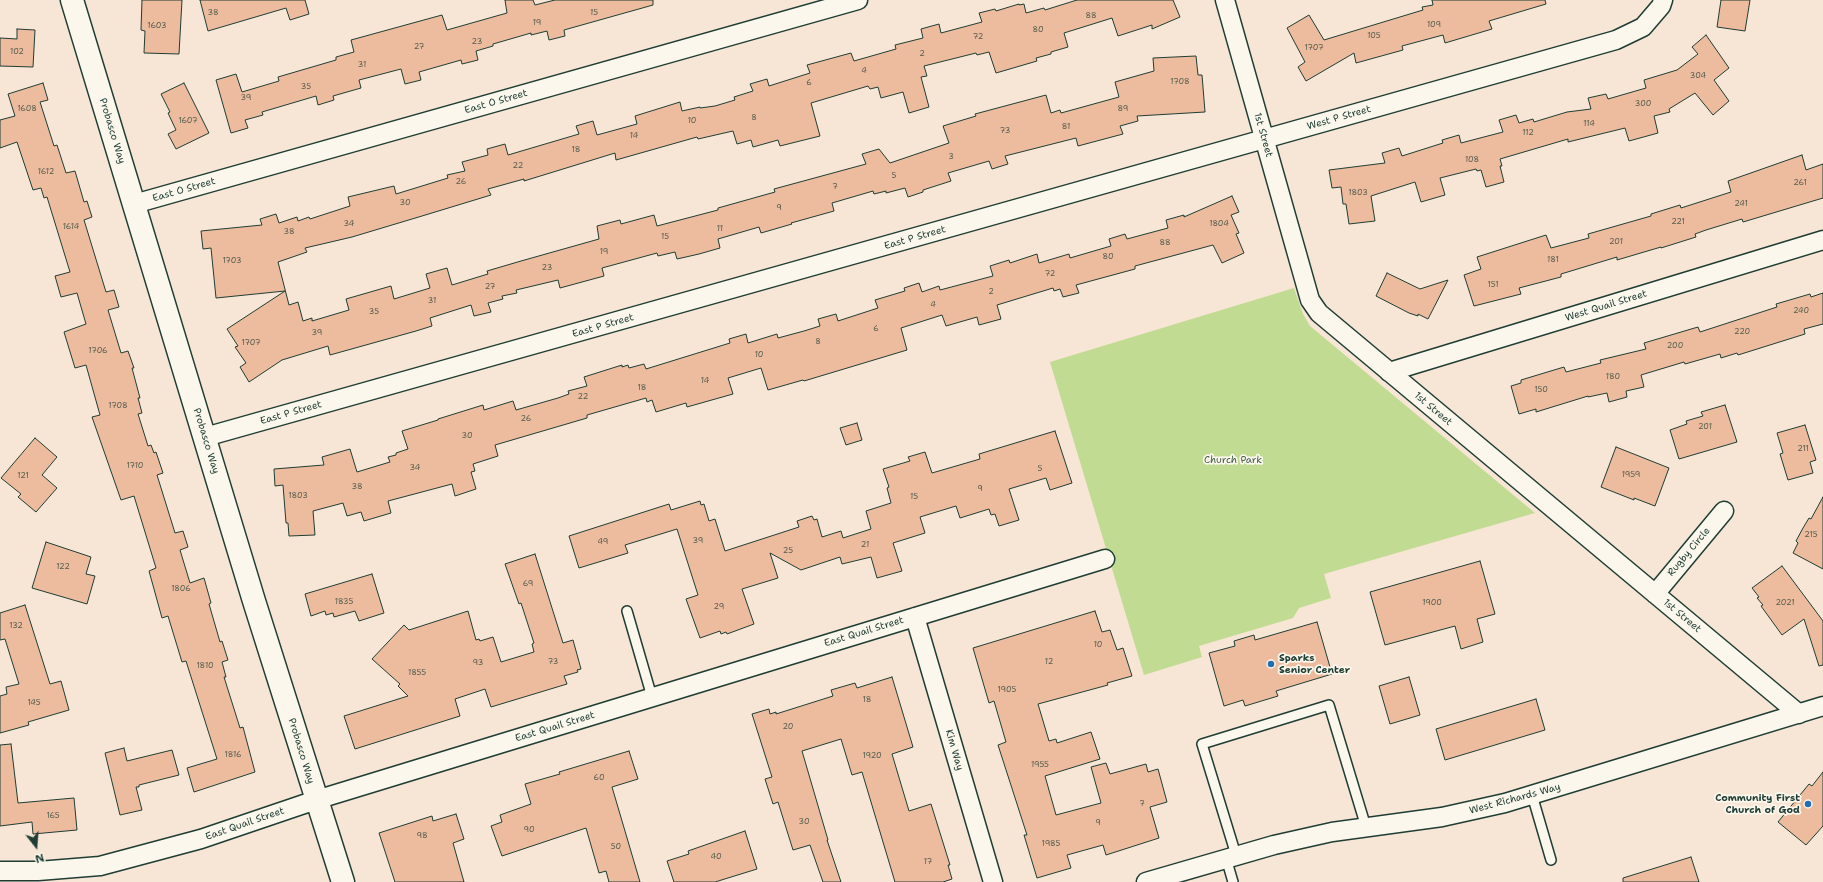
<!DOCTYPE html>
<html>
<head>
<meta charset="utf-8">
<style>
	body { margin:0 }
	#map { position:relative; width:1823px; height:882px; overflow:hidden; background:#f7e5d5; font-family:"Shantell Sans",sans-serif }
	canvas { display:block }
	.north { position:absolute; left:16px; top:826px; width:40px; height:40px; -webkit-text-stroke:3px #fbf7ec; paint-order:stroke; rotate:163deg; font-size:11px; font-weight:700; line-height:16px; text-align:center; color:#1f3d34 }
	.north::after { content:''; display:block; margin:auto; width:14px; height:18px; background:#1f3d34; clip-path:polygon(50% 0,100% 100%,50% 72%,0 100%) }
</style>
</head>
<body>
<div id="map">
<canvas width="1823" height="882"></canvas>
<div class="north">N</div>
</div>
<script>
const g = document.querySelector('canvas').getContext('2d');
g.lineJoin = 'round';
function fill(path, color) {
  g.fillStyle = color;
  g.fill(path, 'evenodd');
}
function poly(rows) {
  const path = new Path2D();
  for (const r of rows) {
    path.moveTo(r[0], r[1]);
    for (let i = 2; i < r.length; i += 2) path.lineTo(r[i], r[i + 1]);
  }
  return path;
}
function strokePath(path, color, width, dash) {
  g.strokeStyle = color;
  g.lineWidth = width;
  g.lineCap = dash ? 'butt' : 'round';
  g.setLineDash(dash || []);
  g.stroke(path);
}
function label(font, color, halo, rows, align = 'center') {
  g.font = font + ' "Shantell Sans",sans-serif';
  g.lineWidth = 3.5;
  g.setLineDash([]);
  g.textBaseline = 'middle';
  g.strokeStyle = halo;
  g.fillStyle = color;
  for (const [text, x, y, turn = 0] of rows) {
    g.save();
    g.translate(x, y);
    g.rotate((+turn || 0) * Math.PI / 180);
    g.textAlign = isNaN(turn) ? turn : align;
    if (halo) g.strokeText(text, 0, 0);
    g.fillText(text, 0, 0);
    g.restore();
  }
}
fill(poly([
	[1294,288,1303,314,1310,326,1535,513,1324,574,1331,598,1299,608,1293,618,1199,646,1202,657,1144,675,1050,362]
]), '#c2db92');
const building = poly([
	[142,0,182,0,179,54,144,53,145,31,141,30,142,0],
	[200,0,305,0,309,14,290,20,286,8,208,31,200,0],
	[505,0,533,0,535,5,555,0,653,0,653,5,564,30,565,36,549,40,547,31,531,35,531,33,493,44,493,46,476,51,478,60,462,64,461,60,419,72,421,80,405,84,401,69,359,80,361,88,333,96,334,100,318,105,316,96,262,112,263,115,245,120,248,128,231,133,216,80,236,74,242,92,279,81,278,77,336,60,336,57,354,52,351,40,442,15,447,30,507,13,505,0],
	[1077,0,1173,0,1180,17,1152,29,1152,25,1118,36,1112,18,1064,33,1068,47,1051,52,1051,54,1036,58,1037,61,996,73,989,52,977,55,976,53,924,66,927,76,921,77,929,107,909,113,903,92,881,98,878,87,870,89,868,86,811,103,820,136,780,146,778,140,753,147,751,140,737,144,733,131,698,139,697,137,616,160,615,153,524,181,524,179,488,189,491,195,422,216,352,237,305,248,307,252,278,262,289,305,298,302,303,321,312,318,312,321,349,310,346,299,391,286,394,299,430,288,426,274,447,268,452,285,488,274,487,271,521,261,599,239,597,226,620,220,621,224,654,215,657,226,718,210,718,208,775,192,774,189,866,164,862,154,879,149,890,163,949,143,943,126,976,116,975,114,1046,95,1051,113,1060,110,1061,113,1119,97,1115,82,1154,71,1153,58,1196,56,1198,75,1202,75,1205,112,1137,116,1138,121,1120,126,1123,134,1078,146,1076,138,1005,156,1008,164,992,169,989,161,948,173,951,181,923,190,923,192,908,197,905,188,886,193,886,191,874,194,873,191,832,203,834,211,791,223,792,224,761,233,759,227,718,239,720,248,699,254,677,259,675,252,658,256,657,253,602,268,604,276,560,288,558,280,516,290,517,293,502,296,503,299,488,303,491,312,474,316,471,305,430,318,432,326,416,331,330,355,328,346,282,360,249,382,240,367,246,363,235,347,238,346,227,329,285,291,216,298,211,248,203,249,201,231,262,225,260,219,276,214,279,223,297,217,298,221,309,217,310,219,350,206,348,197,394,186,396,194,448,178,447,175,465,171,462,162,488,155,487,149,505,144,508,155,579,134,576,126,593,121,597,135,637,124,635,116,680,102,682,111,700,107,700,108,715,106,735,100,734,97,753,91,750,84,767,79,769,86,810,73,807,65,851,53,854,61,896,49,895,45,923,38,921,29,939,24,941,33,982,22,979,13,995,9,996,11,1019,4,1019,5,1024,4,1026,13,1044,8,1045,10,1077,0],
	[1432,0,1545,0,1546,4,1489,21,1492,29,1445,43,1443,35,1402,46,1403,50,1356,63,1354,53,1306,81,1298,67,1305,62,1287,28,1309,15,1324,40,1423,10,1422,7,1433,5,1432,0],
	[1721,0,1750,0,1745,31,1717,27,1721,0],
	[17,29,35,30,33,67,0,66,0,38,17,39,17,29],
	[1706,35,1729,68,1714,80,1729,101,1713,115,1695,93,1669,109,1670,112,1654,116,1658,133,1629,141,1625,128,1568,142,1568,139,1500,159,1502,166,1500,166,1504,182,1486,187,1481,170,1477,171,1476,169,1440,178,1445,195,1421,202,1415,182,1371,196,1375,221,1349,224,1346,204,1343,204,1341,187,1332,188,1329,170,1385,163,1382,153,1399,148,1402,156,1443,143,1442,140,1459,135,1461,143,1503,132,1499,120,1516,115,1519,123,1533,119,1534,122,1567,112,1591,109,1588,98,1606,94,1608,99,1646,88,1644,80,1677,70,1698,54,1692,47,1706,35],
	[43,83,48,100,40,102,54,146,57,145,66,173,75,171,84,202,87,201,92,217,84,220,106,292,114,290,119,307,108,310,121,353,128,351,134,368,132,368,140,398,138,398,142,413,138,414,148,446,151,445,154,453,156,452,163,473,157,475,175,533,183,531,188,547,180,550,190,583,204,578,211,603,209,604,220,642,222,641,228,660,222,662,226,677,224,677,240,728,243,727,255,772,194,792,187,768,217,759,186,661,182,662,168,616,162,618,149,571,156,568,134,496,121,500,92,417,100,415,86,365,75,368,64,332,86,324,77,293,61,297,55,276,70,272,47,197,44,198,41,188,33,190,17,142,0,148,0,120,15,116,8,94,43,83],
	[184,83,209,133,176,149,168,134,176,130,168,113,170,112,161,94,184,83],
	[1802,155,1806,170,1823,164,1823,198,1743,222,1742,219,1706,230,1695,234,1696,237,1661,248,1661,247,1617,260,1617,257,1561,274,1561,277,1519,288,1521,294,1474,306,1464,275,1481,269,1477,257,1546,235,1551,248,1589,238,1588,234,1651,216,1651,214,1680,205,1681,208,1731,192,1728,181,1802,155],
	[1232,196,1239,212,1231,215,1239,233,1236,234,1244,253,1222,263,1213,245,1135,266,1135,269,1076,285,1079,293,1063,297,1060,289,1054,291,1053,288,997,305,1001,319,979,325,977,317,946,326,942,315,901,328,907,350,804,381,803,380,768,390,761,368,728,378,733,394,687,407,686,403,656,412,652,400,647,402,646,398,587,415,587,418,495,445,498,456,473,464,475,471,471,472,476,489,455,496,452,484,388,501,391,513,364,521,361,512,347,516,343,503,313,511,315,535,289,536,288,523,286,523,283,485,275,486,274,469,324,465,322,457,350,449,357,472,390,462,388,457,396,455,396,453,408,449,402,431,438,420,438,419,483,405,484,410,513,401,516,410,558,398,569,394,568,391,587,386,584,377,622,365,622,367,628,365,629,368,644,364,646,369,730,343,729,339,746,334,748,343,777,334,778,338,804,331,820,326,818,319,836,314,838,321,878,308,875,300,905,291,904,288,919,283,922,292,939,286,940,290,993,276,990,266,1009,260,1010,263,1037,254,1039,263,1069,254,1070,258,1111,246,1109,239,1125,234,1127,239,1168,228,1166,220,1184,215,1184,217,1232,196],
	[1387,273,1420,289,1448,280,1428,319,1418,314,1418,316,1409,313,1376,296,1387,273],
	[1823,293,1823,324,1804,329,1805,334,1738,355,1737,353,1721,358,1720,354,1685,364,1684,362,1641,375,1644,387,1626,391,1627,397,1609,402,1607,393,1588,397,1588,396,1536,412,1536,409,1519,414,1511,386,1521,383,1521,380,1564,367,1566,372,1601,363,1600,360,1646,349,1644,343,1698,327,1700,332,1777,307,1776,304,1810,294,1811,297,1823,293],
	[1725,405,1737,442,1679,459,1670,430,1687,424,1686,421,1703,416,1701,412,1725,405],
	[857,423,862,440,846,445,840,428,857,423],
	[1805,425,1816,460,1810,462,1813,473,1788,480,1780,454,1783,453,1777,433,1805,425],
	[1055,431,1072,483,1050,490,1046,478,1009,489,1019,520,999,526,995,514,991,515,989,509,960,518,956,506,920,517,925,533,893,543,902,571,877,578,871,557,842,564,840,557,801,570,770,553,778,578,742,589,754,624,727,634,726,632,721,634,720,631,700,638,686,599,698,595,677,529,625,545,628,553,579,568,569,536,669,504,671,510,700,501,701,505,704,504,709,521,715,519,725,551,799,527,797,521,812,516,814,520,817,519,822,537,841,531,843,538,871,529,866,511,891,503,887,488,889,487,883,469,910,461,908,457,925,452,932,473,980,459,979,454,1055,431],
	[35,438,57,457,42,475,57,488,36,512,18,497,21,494,1,478,35,438],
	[1616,447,1669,468,1655,506,1634,498,1634,500,1601,487,1616,447],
	[1823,497,1823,569,1793,553,1798,543,1796,541,1803,528,1809,518,1811,519,1823,497],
	[46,542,91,557,86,574,95,576,87,604,32,588,46,542],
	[535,554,563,643,573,640,581,669,577,670,578,672,564,676,567,684,491,707,485,689,455,699,460,716,355,749,344,716,408,696,398,686,400,684,372,659,404,625,409,630,468,611,476,640,479,639,480,641,493,637,501,662,534,652,532,644,534,643,521,603,519,604,505,564,535,554],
	[1480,561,1495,614,1477,619,1483,642,1461,649,1455,626,1385,645,1370,592,1480,561],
	[1782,566,1823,621,1823,665,1819,666,1804,619,1782,635,1761,606,1763,605,1757,598,1759,597,1752,588,1782,566],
	[372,574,384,613,359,621,355,611,334,617,333,613,326,615,325,611,311,616,305,594,372,574],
	[25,605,50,684,61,681,69,710,28,722,29,725,0,733,0,696,7,694,6,687,19,684,5,639,0,640,0,613,25,605],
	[1095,611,1102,632,1110,630,1117,650,1123,648,1132,676,1107,683,1108,685,1038,704,1049,741,1056,739,1057,743,1091,732,1100,759,1045,776,1056,815,1101,803,1091,767,1106,763,1110,774,1146,764,1148,772,1158,769,1167,802,1150,807,1159,838,1106,855,1103,845,1067,855,1071,868,1037,878,1024,835,1027,835,998,745,1006,742,994,701,989,703,973,648,1095,611],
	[1317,622,1332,674,1276,691,1278,696,1245,706,1243,700,1224,706,1209,653,1235,646,1234,641,1254,635,1255,640,1317,622],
	[892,677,913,747,892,754,909,811,931,804,950,865,948,865,952,879,943,882,895,882,862,772,852,775,841,739,802,751,828,840,827,840,841,882,823,882,810,845,793,850,778,802,773,804,765,779,772,777,752,714,769,709,770,714,776,712,776,714,833,696,831,690,855,683,857,688,892,677],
	[1409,677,1420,715,1390,724,1379,686,1409,677],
	[1536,699,1545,730,1445,760,1436,729,1536,699],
	[11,744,18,803,74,798,77,830,33,834,32,822,0,826,0,745,11,744],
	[124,748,127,761,172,750,179,775,139,785,139,787,136,787,142,810,120,815,105,753,124,748],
	[629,751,638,779,612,787,640,882,609,882,606,871,599,873,586,828,502,856,491,826,502,822,500,815,531,804,525,784,560,774,559,772,629,751],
	[1823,772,1823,826,1806,845,1778,822,1809,784,1812,786,1823,772],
	[456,814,464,839,453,843,464,882,395,882,379,833,432,816,433,821,456,814],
	[745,831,757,869,715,882,674,882,667,861,689,854,688,851,745,831],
	[1691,857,1699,882,1623,882,1623,878,1691,857]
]);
fill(building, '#edbb9e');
strokePath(building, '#1f3d34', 1);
const lane = poly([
	[627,611,652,697],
	[1532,795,1551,860],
	[1236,855,1202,744,1329,705,1366,827],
	[1226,858,1233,882]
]);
const street = poly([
	[1225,0,1310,300,1319,313,1799,714],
	[134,204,858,0],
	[1389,372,1823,240],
	[205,437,1616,40,1643,27,1661,6,1663,0],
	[1655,594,1724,511],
	[915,617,993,882],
	[0,871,38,871,100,866,201,839,316,800,1105,559],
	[1146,882,1274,845,1332,832,1442,817,1505,803,1823,706]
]);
const secondary = poly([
	[72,0,254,601,343,882]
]);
strokePath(lane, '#1f3d34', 12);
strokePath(street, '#1f3d34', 21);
strokePath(secondary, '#1f3d34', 25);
strokePath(lane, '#fbf7ec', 9);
strokePath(street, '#fbf7ec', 18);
strokePath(secondary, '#fbf7ec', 22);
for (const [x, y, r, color] of [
	[1271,664,4,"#1f6fb2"],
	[1808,804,4,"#1f6fb2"]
]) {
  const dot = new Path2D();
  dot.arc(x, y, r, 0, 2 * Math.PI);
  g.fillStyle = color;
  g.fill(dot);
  strokePath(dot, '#fbf7ec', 1.5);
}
label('8px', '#525c4e', null, [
	["38",213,13],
	["15",594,13],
	["88",1091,16],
	["19",537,23],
	["109",1434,25],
	["1603",157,26],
	["80",1038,30],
	["105",1374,36],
	["72",978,37],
	["23",477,42],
	["27",419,47],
	["1707",1314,48],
	["102",17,52],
	["2",922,54],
	["31",362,65],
	["4",864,71],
	["304",1698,76],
	["1708",1180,82],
	["6",809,83],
	["35",306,87],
	["39",246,98],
	["300",1643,104],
	["1608",27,109],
	["89",1123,109],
	["8",754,118],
	["1607",188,121],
	["10",692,121],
	["114",1589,124],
	["81",1066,127],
	["73",1005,131],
	["112",1528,133],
	["14",634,136],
	["18",576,150],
	["3",951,157],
	["108",1472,160],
	["22",518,166],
	["1612",46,172],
	["5",894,176],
	["26",461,182],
	["261",1800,183],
	["7",835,187],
	["1803",1358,193],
	["30",405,203],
	["241",1741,204],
	["9",779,208],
	["221",1678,222],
	["34",349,224],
	["1804",1219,224],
	["1614",71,227],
	["11",720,229],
	["38",289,232],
	["15",665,237],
	["201",1616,242],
	["88",1165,243],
	["19",604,252],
	["80",1108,257],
	["181",1553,260],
	["1703",232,261],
	["23",547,268],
	["72",1050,274],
	["151",1493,285],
	["27",490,287],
	["2",991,292],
	["31",432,301],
	["4",933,305],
	["240",1801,311],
	["35",374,312],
	["6",876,329],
	["220",1742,332],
	["39",317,333],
	["8",818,342],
	["1707",251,343],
	["200",1675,346],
	["1706",98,351],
	["10",759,355],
	["180",1613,377],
	["14",705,381],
	["18",642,388],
	["150",1541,390],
	["22",583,397],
	["1708",118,406],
	["26",526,419],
	["201",1705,427],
	["30",467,436],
	["211",1803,449],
	["1710",135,466],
	["34",415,468],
	["5",1040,469],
	["1959",1631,475],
	["121",23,476],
	["38",357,487],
	["9",980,489],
	["1803",298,496],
	["15",914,497],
	["215",1811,535],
	["39",698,541],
	["49",603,542],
	["21",865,545],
	["25",788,551],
	["122",63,567],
	["69",528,584],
	["1806",181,589],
	["1835",344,602],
	["1900",1432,603],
	["2021",1785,603],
	["29",719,607],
	["132",16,626],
	["10",1098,645],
	["73",553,662],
	["12",1049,662],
	["93",478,663],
	["1810",205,666],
	["1855",417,673],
	["1905",1007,690],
	["18",867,700],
	["145",34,703],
	["20",788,727],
	["1816",233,755],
	["1920",872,756],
	["1955",1040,765],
	["60",599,778],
	["7",1142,804],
	["165",53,816],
	["30",804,822],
	["9",1098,823],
	["90",529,830],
	["98",422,836],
	["1985",1051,844],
	["50",616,847],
	["40",716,857],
	["17",928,862]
]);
label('10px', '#1f3d34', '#fbf7ec', [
	["East O Street",496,102,-16],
	["West P Street",1339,118,-16],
	["Probasco Way",112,131,73],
	["1st Street",1263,135,74],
	["East O Street",184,190,-16],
	["East P Street",915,238,-16],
	["West Quail Street",1606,306,-17],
	["East P Street",603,326,-16],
	["1st Street",1433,409,40],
	["East P Street",291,413,-16],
	["Probasco Way",206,441,73],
	["Rugby Circle",1689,552,-50],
	["1st Street",1682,616,40],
	["East Quail Street",864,632,-17],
	["East Quail Street",555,727,-17],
	["Kim Way",954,750,74],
	["Probasco Way",301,751,73],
	["West Richards Way",1515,799,-15],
	["East Quail Street",245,824,-19]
]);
label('10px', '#405d47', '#fbf7ec', [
	["Church Park",1233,460]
]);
label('bold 10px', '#1f3d34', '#fbf7ec', [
	["Sparks",1279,658],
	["Senior Center",1279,670],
	["Community First",1800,798,"right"],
	["Church of God",1800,810,"right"]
], 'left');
</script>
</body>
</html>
